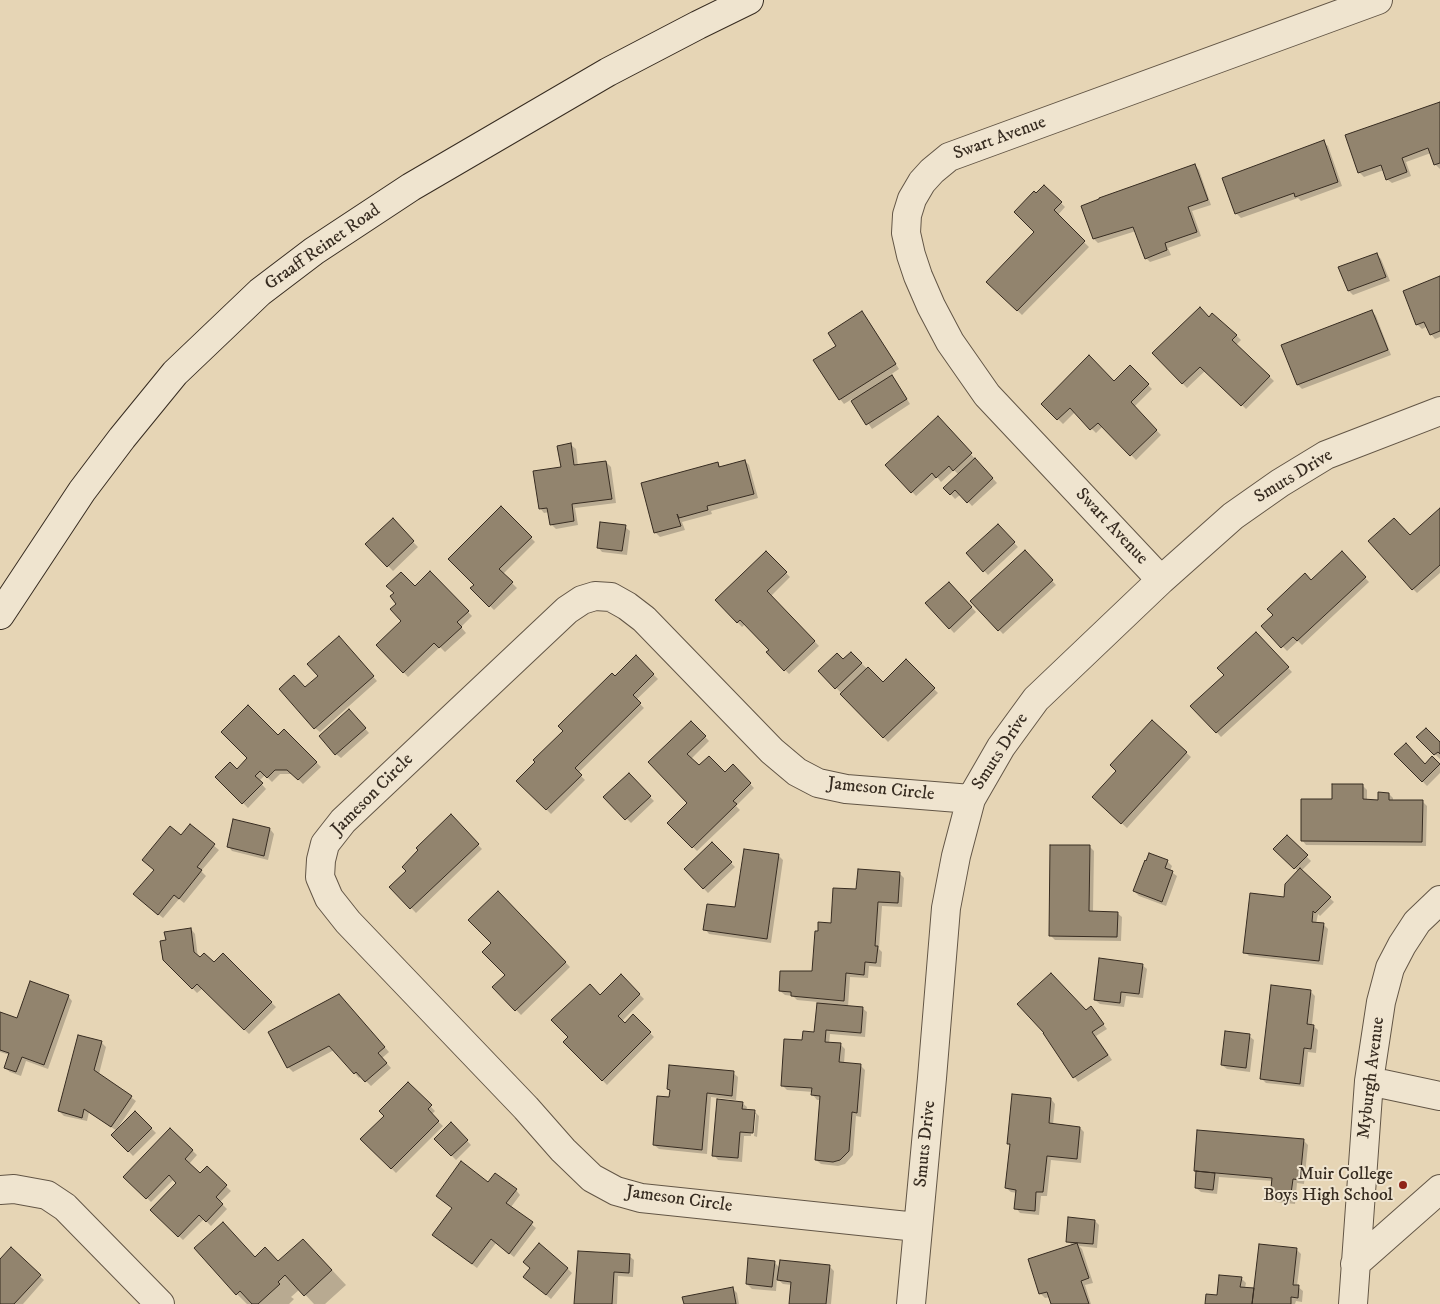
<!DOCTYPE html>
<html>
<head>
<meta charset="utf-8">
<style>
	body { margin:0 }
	canvas { display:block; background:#e6d5b5 }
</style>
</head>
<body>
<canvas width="1440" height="1304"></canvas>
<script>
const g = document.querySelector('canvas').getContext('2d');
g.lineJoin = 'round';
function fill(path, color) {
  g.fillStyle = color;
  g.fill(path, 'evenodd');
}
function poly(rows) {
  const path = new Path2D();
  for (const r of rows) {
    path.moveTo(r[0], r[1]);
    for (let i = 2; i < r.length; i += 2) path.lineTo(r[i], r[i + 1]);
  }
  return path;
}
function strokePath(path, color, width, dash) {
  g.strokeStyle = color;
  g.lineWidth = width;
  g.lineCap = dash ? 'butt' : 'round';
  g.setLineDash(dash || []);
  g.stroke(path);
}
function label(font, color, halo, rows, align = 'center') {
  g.font = font + ' "IM FELL DW Pica",serif';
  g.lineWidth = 4;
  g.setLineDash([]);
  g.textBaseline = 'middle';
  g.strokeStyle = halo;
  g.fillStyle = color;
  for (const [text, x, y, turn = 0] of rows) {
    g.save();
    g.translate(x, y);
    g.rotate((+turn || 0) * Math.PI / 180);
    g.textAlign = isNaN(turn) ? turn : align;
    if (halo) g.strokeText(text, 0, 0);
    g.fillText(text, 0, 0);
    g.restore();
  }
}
fill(poly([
	[1440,103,1440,169,1435,164,1431,153,1406,162,1411,176,1392,183,1387,179,1384,170,1364,177,1360,173,1346,136],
	[1323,142,1328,146,1342,186,1301,201,1298,198,1241,218,1236,213],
	[1195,165,1199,170,1211,205,1192,211,1201,236,1168,248,1171,255,1150,262,1146,258,1136,231,1098,243,1094,239],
	[1044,186,1065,207,1057,216,1089,247,1022,315,988,282,1036,232],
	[1376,254,1381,259,1390,281,1353,295,1349,291,1340,268],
	[1440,278,1440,337,1435,339,1431,334,1428,326,1422,329,1417,324],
	[1372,311,1376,316,1391,355,1302,389,1298,385],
	[862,313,866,317,899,369,890,375,896,381,910,404,872,429,852,399,844,404,840,399,838,346],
	[1209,319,1236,335,1241,340,1236,345,1274,381,1246,409,1206,370,1187,388,1153,353],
	[1130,367,1152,389,1134,407,1161,435,1136,460,1103,426,1096,433,1075,412,1063,424,1043,404,1114,383],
	[938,418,997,483,972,506,961,494,955,499,945,488,959,475,954,470,941,482,937,477,916,496,887,465],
	[571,445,576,449,578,466,606,462,611,467,616,503,575,508,578,525,556,529,551,524,549,512,544,513,540,508,562,468],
	[745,461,749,465,758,498,711,511,712,514,682,522,685,530,660,537,655,532,717,464,721,467],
	[501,507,535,542,503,574,517,588,494,610,472,588,476,585],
	[1440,510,1440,573,1417,593,1413,589,1410,537],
	[392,520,418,547,393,571,367,544],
	[998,525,1018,547,988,575,968,553],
	[625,527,630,531,627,555,602,552,598,547],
	[1025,552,1056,585,1003,634,972,601],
	[766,553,790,577,771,596,819,646,789,674,768,652,771,650,745,624,742,627,716,600],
	[1342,553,1369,582,1302,645,1298,641,1287,651,1263,626],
	[430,573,472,616,461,627,466,633,445,652,440,647,408,677,378,645,403,621,415,588],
	[949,583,976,612,954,633,927,603],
	[1256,634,1292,672,1221,737,1192,706,1226,675],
	[343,642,377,681,320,732,315,728,305,689,320,676],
	[851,654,883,683,906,661,938,693,888,742,820,671,843,661],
	[636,657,658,679,636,700,644,708,578,773,585,780,551,814,518,781],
	[353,715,369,733,341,758,336,754],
	[1152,721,1191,757,1127,828,1098,802],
	[691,722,709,741,691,759,699,767,725,774,733,766,754,788,736,806,740,810,697,851,669,823,689,803,650,762],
	[284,730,321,767,303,784,293,774,280,774,272,782,265,775,259,781,266,789,248,808,217,777,237,770],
	[1418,737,1440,744,1440,759],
	[1396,754,1425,765,1432,758,1440,765,1440,773,1427,786],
	[628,775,654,801,631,823,605,797],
	[1363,786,1367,790,1367,801,1379,801,1389,794,1393,798,1393,801,1422,801,1427,806,1426,846,1306,845,1302,840,1334,800],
	[451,816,482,849,416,913,391,887,408,871],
	[234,821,270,829,274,834,268,860,232,851,228,846],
	[190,826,219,850,201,871,206,876,184,903,179,899,163,918,139,899],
	[1287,837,1311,861,1301,871,1334,902,1320,916,1318,914,1316,924,1323,924,1328,929,1323,965,1249,956,1245,952,1285,898,1299,872,1275,849],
	[712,844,735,867,708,893,685,869],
	[1090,847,1094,851,1093,912,1117,913,1122,917,1121,941,1055,940,1050,935],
	[778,855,783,860,771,943,709,934,705,929,736,909],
	[1167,861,1172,866,1170,871,1177,876,1166,906,1139,896,1134,891],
	[900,874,904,878,902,907,882,906,879,949,882,952,881,967,869,966,868,978,850,977,848,1007,862,1008,867,1012,865,1037,830,1034,829,1044,840,1044,845,1049,844,1064,860,1065,865,1070,861,1117,856,1116,853,1155,845,1164,838,1166,821,1164,816,1160,821,1100,817,1100,813,1095,813,1092,787,1090,782,1085,803,1042,815,1033,818,1002,797,1000,793,996,785,995,780,991,813,972,832,924,857,890],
	[498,893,570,967,521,1015,494,987,506,975,493,943],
	[191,929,195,934,198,958,214,964,223,955,276,1007,249,1034,203,988,197,993,164,959],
	[1142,965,1147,969,1143,998,1126,996,1124,1007,1100,1004,1095,1000],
	[621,976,644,999,622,1021,625,1024,633,1016,654,1037,607,1085,565,1042],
	[1310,991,1315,996,1312,1025,1318,1030,1316,1053,1308,1052,1304,1087,1266,1083,1261,1078],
	[68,996,72,1001,48,1069,26,1061,21,1076,10,1072,5,1068,10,1055,0,1052,0,1014,18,1020],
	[343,1000,389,1052,382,1058,391,1068,371,1086,361,1076,359,1078,334,1050,293,1072,288,1067],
	[1091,1008,1107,1029,1096,1036,1112,1060,1078,1082,1045,1034],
	[1249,1036,1254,1040,1250,1072,1227,1069,1222,1065],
	[101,1042,106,1047,99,1074,136,1101,117,1129,135,1112,156,1133,133,1156,113,1135,117,1131,89,1112,87,1121,64,1116,59,1111],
	[733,1073,738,1077,736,1100,711,1097,707,1154,659,1149,654,1145,670,1098,671,1092,668,1089],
	[408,1084,435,1111,431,1115,443,1126,396,1173,362,1139,386,1116],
	[1051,1099,1055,1104,1053,1125,1080,1128,1084,1132,1081,1163,1051,1160,1047,1196,1041,1196,1039,1215,1020,1213,1016,1208,1017,1193,1011,1192,1006,1188,1011,1146,1008,1144],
	[742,1103,747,1107,746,1111,754,1111,759,1116,757,1137,754,1136,756,1114,753,1114,751,1136,744,1136,742,1162,718,1160,714,1155],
	[451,1124,471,1145,456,1160,435,1139],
	[170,1129,197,1155,189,1164,200,1175,207,1168,231,1191,220,1202,227,1209,211,1226,204,1219,183,1240,152,1210,178,1183,174,1179,151,1202,125,1177],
	[1303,1140,1308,1145,1304,1184,1297,1183,1295,1204,1276,1202,1271,1198,1273,1181,1219,1177,1217,1194,1201,1192,1196,1188,1197,1173,1195,1170],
	[488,1183,516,1190,520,1195,511,1207,536,1228,514,1257,496,1243,477,1268,438,1239],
	[1095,1221,1099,1225,1097,1248,1079,1246,1082,1249,1093,1283,1085,1285,1091,1304,1053,1304,1050,1297,1045,1298,1041,1294,1073,1246,1068,1241],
	[11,1249,44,1280,23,1304,0,1304,0,1261],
	[1296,1249,1301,1254,1297,1286,1303,1291,1302,1302,1296,1301,1295,1304,1206,1304,1241,1278,1246,1283,1245,1288,1255,1290],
	[318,1255,346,1285,325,1304,314,1304,300,1289,291,1297,294,1299,289,1304,247,1304,237,1294,256,1258,279,1262],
	[629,1256,634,1260,633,1277,618,1276,617,1304,576,1304],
	[774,1262,780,1268,829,1266,834,1271,831,1304,791,1304,792,1285,783,1284,777,1279,776,1291,752,1289,747,1284],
	[532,1268,567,1268,572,1273,551,1299,529,1281],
	[732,1288,737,1293,739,1304,685,1304]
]), '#0003');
const building = poly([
	[1440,102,1440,163,1434,165,1428,148,1402,158,1407,172,1386,180,1381,165,1358,173,1345,135,1440,102],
	[1324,140,1338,182,1295,197,1294,193,1235,214,1222,178,1324,140],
	[1195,164,1208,200,1188,207,1197,232,1165,243,1167,250,1145,259,1133,227,1093,239,1081,206,1099,199,1099,198,1195,164],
	[1044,185,1062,202,1054,210,1085,241,1017,311,986,282,1034,232,1014,212,1034,191,1036,193,1044,185],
	[1377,253,1386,277,1348,291,1338,267,1377,253],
	[1440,276,1440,331,1430,335,1424,322,1416,325,1403,291,1440,276],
	[1200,307,1209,317,1212,313,1237,335,1232,340,1270,376,1241,406,1200,367,1182,384,1152,353,1200,307],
	[1372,310,1388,350,1297,385,1281,345,1372,310],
	[862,311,896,364,839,400,813,360,836,346,828,333,862,311],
	[1089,355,1114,381,1130,365,1149,384,1131,402,1157,430,1130,456,1098,423,1090,430,1070,408,1057,420,1041,404,1089,355],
	[892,375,907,399,866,425,851,401,892,375],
	[938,416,972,453,953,471,949,466,936,478,932,473,911,493,885,465,938,416],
	[571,443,574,465,606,461,612,499,572,504,574,521,550,525,547,508,539,509,533,471,561,467,557,446,571,443],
	[975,458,993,478,967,503,955,490,950,495,943,488,975,458],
	[745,460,754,494,707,506,708,510,679,518,677,514,681,526,654,533,641,483,718,462,719,467,745,460],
	[501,506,532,537,499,569,513,582,489,607,470,588,474,585,448,559,501,506],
	[1440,508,1440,565,1412,590,1368,541,1394,518,1410,535,1440,508],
	[393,518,414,541,387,567,365,544,393,518],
	[600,522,626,525,622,551,597,548,600,522],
	[998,524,1015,542,983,572,966,553,998,524],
	[1025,550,1053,580,998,631,970,601,1025,550],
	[766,551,787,572,767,591,815,641,784,671,766,652,769,650,740,620,737,623,715,600,766,551],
	[1342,551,1366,577,1297,641,1293,637,1281,648,1261,626,1273,615,1267,609,1305,573,1311,580,1342,551],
	[430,571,469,611,457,622,462,627,439,648,434,643,403,673,376,645,401,621,390,609,396,604,390,596,394,593,386,586,401,572,415,586,430,571],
	[949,582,972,607,949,629,925,603,949,582],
	[1256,632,1289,667,1216,733,1190,706,1224,675,1217,668,1256,632],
	[339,636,374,676,314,729,279,689,294,675,305,687,318,676,307,664,339,636],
	[851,652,862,663,835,689,818,671,837,653,843,659,851,652],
	[636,655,654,674,633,695,641,703,575,768,582,775,546,810,516,781,535,762,533,760,563,731,558,726,612,673,615,676,636,655],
	[906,659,935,688,883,738,840,694,868,667,883,682,906,659],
	[248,705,278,735,284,729,317,762,298,780,287,770,275,770,267,778,260,771,255,776,263,783,242,804,215,777,230,762,237,769,247,758,221,732,248,705],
	[349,709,366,728,335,755,319,736,349,709],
	[1152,720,1187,752,1121,824,1092,797,1116,771,1110,765,1152,720],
	[691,721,706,736,687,754,699,765,709,756,725,772,733,764,751,783,733,801,737,804,692,848,667,823,687,803,648,762,691,721],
	[1426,728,1440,742,1440,754,1438,752,1434,755,1416,737,1426,728],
	[1406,743,1425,764,1432,756,1440,764,1422,782,1394,754,1406,743],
	[629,773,651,796,625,820,603,797,629,773],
	[1332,784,1363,784,1363,799,1378,800,1378,792,1389,793,1389,800,1423,800,1422,842,1301,841,1301,799,1332,799,1332,784],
	[451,814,479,844,410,909,389,887,406,871,402,867,418,850,416,848,451,814],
	[233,819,270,828,264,856,227,847,233,819],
	[190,824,215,844,197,867,202,870,179,899,174,895,158,915,133,894,154,870,142,860,170,826,181,835,190,824],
	[1287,835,1308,855,1294,869,1273,849,1287,835],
	[712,842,732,862,703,889,684,869,712,842],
	[1050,845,1090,845,1089,911,1118,912,1117,937,1049,936,1050,845],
	[744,849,779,854,767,939,703,930,707,904,735,907,744,849],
	[1149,853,1168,860,1165,868,1173,871,1162,902,1133,891,1145,860,1146,861,1149,853],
	[1300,868,1331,897,1315,913,1313,911,1312,922,1324,923,1319,961,1243,953,1250,893,1284,897,1285,884,1300,868],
	[858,869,900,872,898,903,878,902,875,946,878,946,876,963,865,962,864,975,846,973,844,1001,791,996,791,992,779,991,780,971,812,971,815,931,818,931,818,922,831,923,833,888,856,889,858,869],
	[498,891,566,962,515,1011,492,987,505,975,482,952,491,943,468,920,498,891],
	[191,928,194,952,200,957,204,953,214,962,223,953,272,1002,244,1030,197,984,192,989,163,960,160,941,166,940,164,932,191,928],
	[1099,958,1143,964,1139,994,1121,992,1120,1003,1094,1000,1099,958],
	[1051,973,1086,1010,1091,1006,1104,1024,1092,1032,1108,1055,1073,1078,1043,1033,1044,1033,1017,1004,1051,973],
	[621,974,640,994,618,1016,625,1023,633,1014,651,1032,602,1081,563,1042,568,1037,551,1020,590,984,600,995,621,974],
	[30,981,69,995,44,1065,22,1057,16,1072,4,1068,9,1053,0,1050,0,1012,17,1018,30,981],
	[1271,985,1311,990,1307,1024,1314,1025,1311,1049,1304,1048,1300,1084,1260,1079,1271,985],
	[339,994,385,1047,378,1053,387,1063,365,1082,356,1072,354,1074,329,1046,287,1068,268,1032,339,994],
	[817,1003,863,1007,861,1033,826,1030,825,1042,841,1043,839,1062,861,1064,857,1113,852,1112,849,1151,840,1160,833,1162,815,1160,820,1096,811,1095,812,1088,781,1086,784,1039,802,1040,803,1031,814,1032,817,1003],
	[1225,1031,1250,1034,1246,1068,1221,1065,1225,1031],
	[78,1035,102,1041,94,1070,132,1096,111,1127,84,1109,82,1118,58,1111,78,1035],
	[669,1065,734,1071,732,1096,707,1093,702,1150,653,1145,657,1096,669,1097,670,1090,667,1089,669,1065],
	[408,1082,432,1105,428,1109,439,1121,391,1169,360,1139,384,1116,379,1111,408,1082],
	[1012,1094,1051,1098,1049,1123,1080,1127,1077,1159,1047,1156,1043,1192,1036,1192,1035,1211,1014,1209,1016,1190,1005,1188,1010,1144,1007,1144,1012,1094],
	[717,1099,743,1102,742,1109,755,1110,753,1133,740,1132,738,1158,712,1156,717,1099],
	[135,1111,152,1128,128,1152,111,1135,135,1111],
	[451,1122,468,1140,451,1156,434,1139,451,1122],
	[170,1128,193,1150,185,1159,200,1173,207,1166,227,1185,216,1197,223,1204,206,1222,199,1215,178,1237,150,1210,176,1183,169,1175,146,1199,123,1177,170,1128],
	[1197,1130,1304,1139,1300,1180,1293,1179,1290,1201,1270,1198,1272,1178,1194,1171,1197,1130],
	[461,1161,488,1182,495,1173,517,1189,506,1203,533,1222,509,1254,491,1239,472,1264,432,1235,452,1208,436,1196,461,1161],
	[1196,1171,1215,1173,1213,1190,1195,1188,1196,1171],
	[1068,1217,1095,1220,1093,1244,1066,1242,1068,1217],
	[223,1222,255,1257,265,1247,278,1261,303,1239,332,1270,304,1296,285,1275,278,1282,280,1284,258,1304,252,1304,240,1291,236,1295,194,1248,223,1222],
	[539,1243,568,1268,546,1295,523,1277,530,1268,523,1262,539,1243],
	[1077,1243,1089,1278,1081,1281,1089,1304,1051,1304,1047,1292,1039,1294,1028,1259,1077,1243],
	[1259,1244,1297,1248,1293,1285,1299,1285,1298,1298,1291,1297,1291,1304,1252,1304,1259,1244],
	[11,1247,41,1275,14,1304,0,1304,0,1259,11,1247],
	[578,1251,630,1254,629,1273,614,1272,612,1304,574,1304,578,1251],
	[748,1258,775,1261,772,1287,746,1284,748,1258],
	[780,1260,830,1265,826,1304,789,1304,791,1282,777,1280,780,1260],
	[1219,1275,1242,1277,1240,1287,1254,1288,1252,1304,1205,1304,1206,1294,1217,1295,1219,1275],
	[733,1287,736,1304,684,1304,682,1297,733,1287]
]);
fill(building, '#92846e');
strokePath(building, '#372c21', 1);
const street = poly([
	[1161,580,987,395,950,342,931,306,918,276,911,255,906,233,907,215,912,199,922,182,932,171,949,157,1378,0],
	[1369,1081,1440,1096],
	[0,1190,14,1189,47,1195,65,1207,160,1304],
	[917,1227,641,1198,616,1191,592,1178,563,1150,526,1108,348,922,329,898,320,877,321,860,325,844,343,821,567,610,582,600,595,596,611,597,627,606,644,619,772,751,797,772,818,783,846,789,971,799],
	[1355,1264,1440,1189],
	[911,1304,932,1078,946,908,956,856,971,799,1001,747,1036,699,1161,580,1233,516,1280,483,1326,455,1440,411],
	[1353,1304,1369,1081,1381,1002,1390,968,1402,945,1417,922,1440,900]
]);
const secondary = poly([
	[0,615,82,491,122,438,175,373,260,292,314,251,411,187,608,72,698,25,749,0]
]);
strokePath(street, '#635646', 30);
strokePath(secondary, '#372c21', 30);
strokePath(street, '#efe4cf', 28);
strokePath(secondary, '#efe4cf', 28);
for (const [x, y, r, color] of [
	[1403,1185,5,"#8f2418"]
]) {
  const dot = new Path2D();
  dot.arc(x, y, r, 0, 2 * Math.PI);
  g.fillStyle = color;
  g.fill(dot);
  strokePath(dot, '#efe4cf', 2);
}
label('18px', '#372c21', '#efe4cf', [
	["Swart Avenue",1000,139,-20],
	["Graaff Reinet Road",323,248,-35],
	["Smuts Drive",1294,477,-31],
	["Swart Avenue",1111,527,47],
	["Smuts Drive",1001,752,-57],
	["Jameson Circle",881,790,6],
	["Jameson Circle",373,795,-45],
	["Myburgh Avenue",1372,1078,-83],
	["Smuts Drive",926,1144,-84],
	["Jameson Circle",679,1200,8]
]);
label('18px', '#372c21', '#efe4cf', [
	["Muir College",1393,1175],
	["Boys High School",1393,1196]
], 'right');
</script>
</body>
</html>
